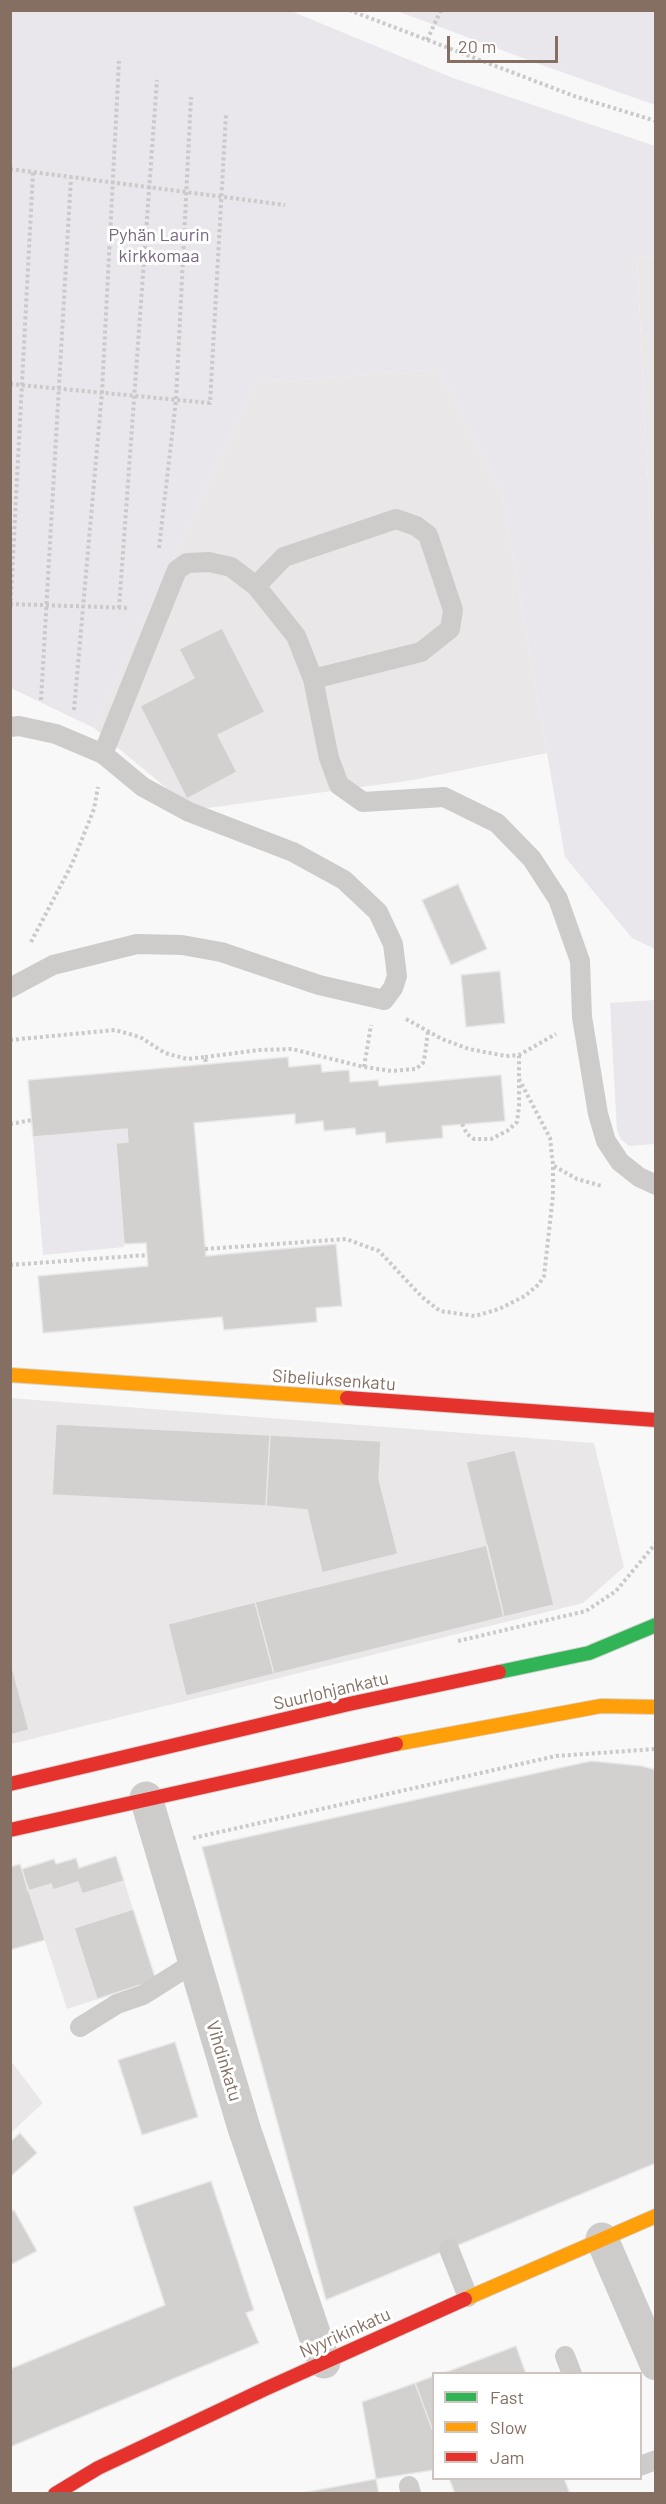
<!DOCTYPE html>
<html>
<head>
<meta charset="utf-8">
<style>
	body { margin:0 }
	#map { position:relative; width:666px; height:2504px; overflow:hidden; background:#f8f8f9; font-family:Barlow,sans-serif }
	canvas { display:block }
	.frame { position:absolute; inset:0; border:12px solid #856e62; pointer-events:none }
	.legend { position:absolute; left:432px; top:2372px; width:210px; height:108px; box-sizing:border-box; background:#fff; border:2px solid #cec5c0; margin:0; padding:8px 10px; list-style:none; font-size:18px; color:#856e62 }
	.legend li { display:flex; align-items:center; gap:12px; height:30px }
	.legend b { width:30px; border:2px solid #cec5c0 }
	.scale { position:absolute; left:447px; top:36px; width:111px; height:27px; box-sizing:border-box; border:3px solid #856e62; border-top:0; padding-left:8px; font-size:18px; line-height:21px; white-space:nowrap; color:#856e62; -webkit-text-stroke:4px #fff; paint-order:stroke }
</style>
</head>
<body>
<div id="map">
<canvas width="666" height="2504"></canvas>
<div class="frame"></div>
<ul class="legend">
<li><b style="height:8px;background:#30b455"></b>Fast</li>
<li><b style="height:8px;background:#ff9f0a"></b>Slow</li>
<li><b style="height:8px;background:#e5322d"></b>Jam</li>
</ul>
<div class="scale">20 m</div>
</div>
<script>
const g = document.querySelector('canvas').getContext('2d');
g.lineJoin = 'round';
function fill(path, color) {
  g.fillStyle = color;
  g.fill(path, 'evenodd');
}
function poly(rows) {
  const path = new Path2D();
  for (const r of rows) {
    path.moveTo(r[0], r[1]);
    for (let i = 2; i < r.length; i += 2) path.lineTo(r[i], r[i + 1]);
  }
  return path;
}
function strokePath(path, color, width, dash) {
  g.strokeStyle = color;
  g.lineWidth = width;
  g.lineCap = dash ? 'butt' : 'round';
  g.setLineDash(dash || []);
  g.stroke(path);
}
function label(font, color, halo, rows, align = 'center') {
  g.font = font + ' Barlow,sans-serif';
  g.lineWidth = 6;
  g.setLineDash([]);
  g.textBaseline = 'middle';
  g.strokeStyle = halo;
  g.fillStyle = color;
  for (const [text, x, y, turn = 0] of rows) {
    g.save();
    g.translate(x, y);
    g.rotate((+turn || 0) * Math.PI / 180);
    g.textAlign = isNaN(turn) ? turn : align;
    if (halo) g.strokeText(text, 0, 0);
    g.fillText(text, 0, 0);
    g.restore();
  }
}
fill(poly([
	[655,256,655,625,637,257],
	[438,370,503,499,547,753,413,780,200,809,182,801,94,728,256,383],
	[10,1398,594,1443,624,1567,583,1603,11,1744],
	[116,1856,156,1980,67,2009,22,1869,54,1859,56,1864,76,1858,80,1868],
	[11,2061,43,2103,11,2133]
]), '#eae7e8');
fill(poly([
	[10,11,291,11,453,78,655,146,655,256,637,257,655,625,655,949,632,938,565,857,503,499,438,370,256,383,94,728,11,688],
	[397,11,655,11,655,105,539,64],
	[655,1000,655,1144,629,1146,621,1139,617,1131,610,1003],
	[127,1129,128,1142,116,1143,124,1247,43,1255,33,1137]
]), '#e9e6ec');
const building = poly([
	[222,628,265,712,218,735,237,772,187,799,140,706,194,678,179,649,222,628],
	[458,884,487,949,451,965,422,900,458,884],
	[500,971,505,1023,466,1027,461,975,500,971],
	[288,1057,289,1067,321,1064,322,1072,349,1070,350,1082,378,1080,379,1086,501,1075,505,1121,442,1126,443,1138,386,1143,385,1132,356,1135,355,1128,324,1131,323,1121,295,1124,295,1114,194,1123,206,1256,336,1244,342,1306,316,1308,317,1322,224,1330,222,1317,43,1333,38,1276,148,1266,146,1243,124,1244,116,1143,128,1142,127,1129,33,1137,28,1080,288,1057],
	[56,1424,270,1435,266,1506,52,1495,56,1424],
	[270,1435,381,1441,379,1479,398,1554,322,1573,307,1510,266,1506,270,1435],
	[515,1450,554,1605,504,1617,466,1462,515,1450],
	[487,1545,504,1617,274,1674,255,1602,487,1545],
	[255,1602,274,1674,186,1696,168,1624,255,1602],
	[10,1659,29,1730,10,1735,10,1659],
	[591,1761,642,1766,656,1770,656,2163,326,2300,202,1847,591,1761],
	[116,1856,124,1881,82,1894,78,1882,53,1890,51,1884,28,1891,22,1869,54,1859,56,1864,76,1858,79,1868,116,1856],
	[20,1864,45,1940,10,1950,10,1867,20,1864],
	[133,1909,156,1980,97,1999,74,1928,133,1909],
	[175,2042,198,2117,142,2135,118,2060,175,2042],
	[20,2133,37,2153,10,2177,10,2142,20,2133],
	[211,2181,254,2310,246,2313,259,2343,10,2447,10,2369,165,2305,133,2207,211,2181],
	[14,2210,37,2251,10,2265,10,2212,14,2210],
	[516,2346,526,2374,441,2374,516,2346],
	[434,2376,434,2434,415,2383,434,2376],
	[415,2383,434,2434,434,2470,376,2479,362,2402,415,2383],
	[449,2478,564,2478,570,2494,455,2494,449,2478],
	[376,2479,379,2494,297,2494,376,2479]
]);
fill(building, '#d3d0d0');
strokePath(building, '#e8e8e8', 1.5);
const fast = poly([
	[499,1672,589,1653,656,1625]
]);
const slow = poly([
	[10,1375,347,1398],
	[396,1744,601,1706,656,1707],
	[465,2299,656,2216]
]);
const jam = poly([
	[347,1398,656,1420],
	[10,1784,349,1704,499,1672],
	[10,1830,396,1744],
	[55,2494,98,2468,265,2389,465,2299]
]);
strokePath(fast, '#d6d5d4', 16);
strokePath(slow, '#d6d5d4', 16);
strokePath(jam, '#d6d5d4', 16);
strokePath(poly([
	[349,10,574,96,656,121],
	[427,40,441,10],
	[10,169,285,205],
	[10,384,210,403,226,114],
	[159,548,176,400,191,97],
	[10,604,130,608],
	[119,608,157,80],
	[10,613,33,172],
	[41,700,71,177],
	[74,710,102,392,119,61],
	[31,942,72,864,94,809,98,787],
	[406,1019,442,1039,469,1049,506,1056,519,1055,556,1034],
	[10,1040,115,1030,140,1037,165,1053,187,1059,205,1057,206,1064],
	[205,1057,259,1050,292,1049,364,1067,392,1071,416,1069,423,1063,425,1055,428,1031],
	[364,1067,371,1025],
	[10,1124,32,1120],
	[462,1124,467,1134,474,1139,491,1139,507,1131,517,1122,519,1106,519,1056],
	[554,1166,577,1179,602,1186],
	[205,1249,346,1239,379,1251,422,1297,440,1311,475,1316,499,1309,525,1296,539,1284,544,1276,553,1195,553,1165,550,1138,519,1079],
	[10,1265,147,1255],
	[458,1641,586,1611,616,1591,656,1543],
	[193,1838,556,1756,656,1749]
]), '#cbc9c9', 4, [3, 3]);
strokePath(poly([
	[256,586,284,557,396,519,416,526,428,535,453,610,450,629,421,652,313,679],
	[10,727,19,726,56,734,103,754,143,787,189,812,293,852,344,880,378,912,393,944,397,976,393,988,384,1000,319,985,221,952,182,945,137,944,53,965,10,988],
	[103,754,177,570,187,563,209,562,231,567,256,586,296,636,313,679,329,758,339,785,363,802,444,797,497,823,532,859,558,899,580,961,582,1017,598,1114,606,1141,620,1162,639,1177,656,1185],
	[80,2027,117,2004,143,1995,195,1962],
	[449,2249,468,2297],
	[565,2356,572,2374],
	[640,2466,656,2460],
	[409,2486,411,2494]
]), '#cecccb', 20);
strokePath(poly([
	[146,1798,244,2128,324,2362],
	[602,2239,656,2364]
]), '#cecccb', 33);
strokePath(fast, '#30b455', 14);
strokePath(slow, '#ff9f0a', 14);
strokePath(jam, '#e5322d', 14);
label('18px', '#796681', '#fff', [
	["Pyhän Laurin",159,235],
	["kirkkomaa",159,256]
]);
label('18px', '#856e62', '#fff', [
	["Sibeliuksenkatu",334,1380,4],
	["Suurlohjankatu",331,1691,-13],
	["Vihdinkatu",224,2061,73],
	["Nyyrikinkatu",345,2333,-24]
]);
</script>
</body>
</html>
